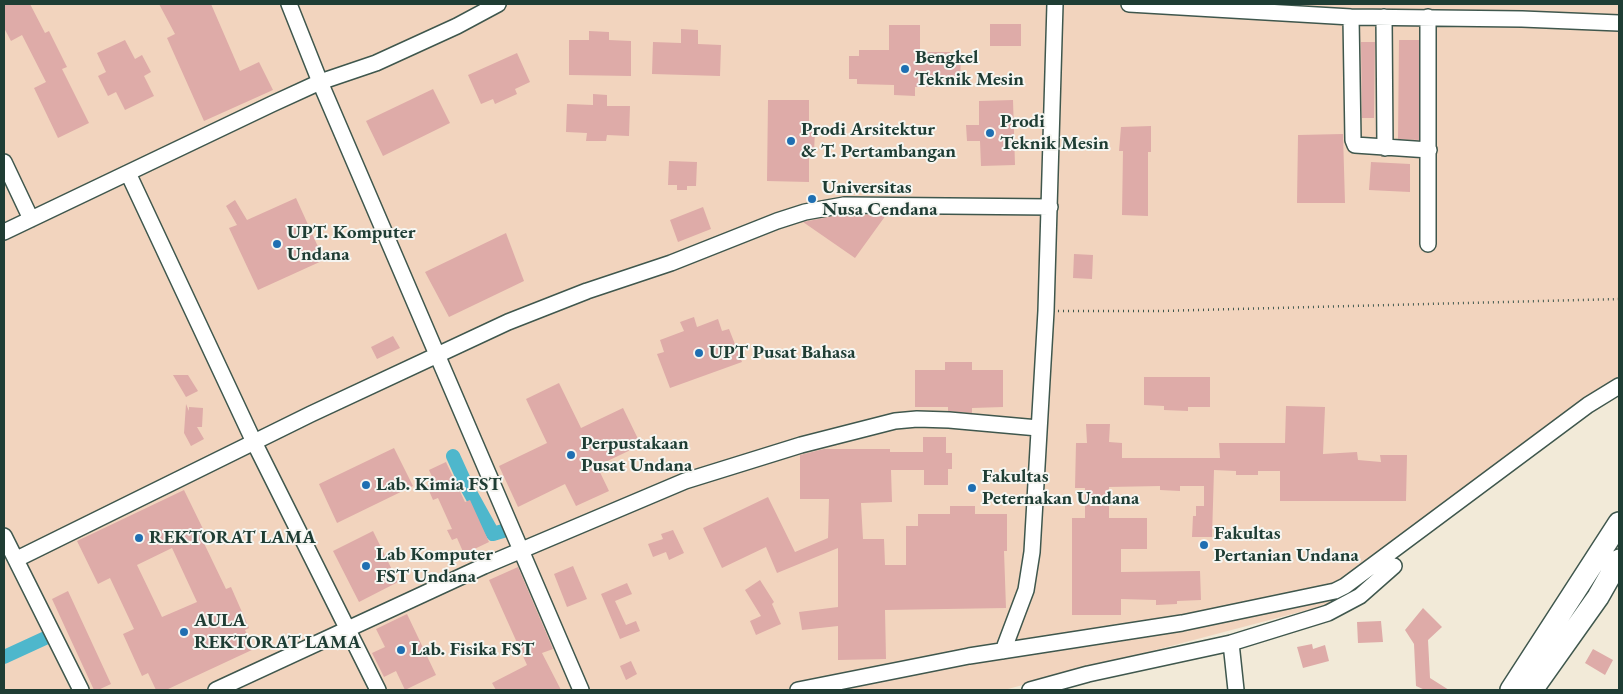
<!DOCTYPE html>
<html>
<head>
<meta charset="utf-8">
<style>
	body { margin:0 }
	#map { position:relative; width:1623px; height:694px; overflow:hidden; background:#f2ead8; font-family:"EB Garamond",serif }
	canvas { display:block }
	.frame { position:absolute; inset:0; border:5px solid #1f3d34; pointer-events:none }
</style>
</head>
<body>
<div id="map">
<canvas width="1623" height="694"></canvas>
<div class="frame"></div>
</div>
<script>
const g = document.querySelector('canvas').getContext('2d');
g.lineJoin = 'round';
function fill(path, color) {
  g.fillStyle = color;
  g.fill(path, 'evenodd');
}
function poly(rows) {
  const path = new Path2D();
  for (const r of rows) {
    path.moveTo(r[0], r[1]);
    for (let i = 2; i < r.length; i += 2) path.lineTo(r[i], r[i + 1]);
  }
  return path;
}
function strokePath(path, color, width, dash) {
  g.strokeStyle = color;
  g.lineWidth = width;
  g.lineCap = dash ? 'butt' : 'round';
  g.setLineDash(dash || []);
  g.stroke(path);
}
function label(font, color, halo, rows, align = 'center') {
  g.font = font + ' "EB Garamond",serif';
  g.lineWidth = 4;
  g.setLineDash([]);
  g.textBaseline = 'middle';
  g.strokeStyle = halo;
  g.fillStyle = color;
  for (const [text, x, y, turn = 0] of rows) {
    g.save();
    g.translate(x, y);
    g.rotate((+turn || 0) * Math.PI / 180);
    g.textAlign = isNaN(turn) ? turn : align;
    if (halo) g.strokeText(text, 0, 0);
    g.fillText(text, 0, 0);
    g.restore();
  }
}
fill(poly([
	[4,4,1619,4,1619,393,1472,498,1334,603,1004,690,4,690]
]), '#f2d4be');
strokePath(poly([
	[453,456,468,489,493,534,513,528,517,537],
	[4,657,54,634,58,642]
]), '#4eb7cc', 14);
fill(poly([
	[4,4,30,4,45,33,49,31,67,67,62,69,89,123,58,138,34,88,46,82,22,35,11,41,4,28],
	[159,4,211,4,240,71,259,62,273,90,204,121,167,38,175,34],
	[990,24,1021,24,1021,46,990,46],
	[889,25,920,25,920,52,950,52,950,60,961,60,960,78,949,78,949,87,915,87,915,96,894,95,894,85,857,84,857,79,849,79,849,56,859,56,859,50,889,50],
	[681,29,698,30,698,44,721,45,720,76,652,74,653,42,681,43],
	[589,31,609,32,609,40,631,41,631,76,569,75,569,40,589,40],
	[125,40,135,59,142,55,151,72,144,76,154,96,125,110,116,92,108,96,98,76,106,72,97,53],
	[1399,40,1419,40,1419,140,1398,139],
	[1361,42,1375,42,1374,118,1362,118],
	[517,53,530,82,515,89,517,94,495,104,493,99,481,104,468,75],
	[433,89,450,123,383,156,366,121],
	[593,94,607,95,607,106,630,106,629,136,607,135,606,141,586,141,587,133,566,132,567,104,593,105],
	[768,100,809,100,809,129,815,129,814,153,809,153,809,182,767,181],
	[1013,100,1015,165,981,166,980,141,967,141,966,125,979,125,979,101],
	[1151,126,1151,152,1148,152,1148,216,1122,215,1123,151,1119,151,1121,127],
	[1343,134,1345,203,1297,203,1298,135],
	[669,161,697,162,696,186,687,186,687,190,677,190,677,185,668,185],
	[1371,162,1410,164,1410,192,1369,190],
	[296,198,324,260,258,290,229,228,237,225,226,206,235,200,247,220],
	[703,207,711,229,678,242,670,220],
	[845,214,886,215,855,258,803,222],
	[506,233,524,281,449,317,425,272],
	[1074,254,1093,255,1092,279,1073,278],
	[694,317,697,327,718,319,722,331,729,329,742,362,670,388,657,354,664,352,660,340,684,331,680,322],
	[393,336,400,348,377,359,371,347],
	[945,362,972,362,972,370,1003,370,1003,407,972,408,972,413,948,411,948,407,915,407,915,370,945,370],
	[173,375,188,375,198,391,186,397],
	[1144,377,1210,377,1210,407,1188,407,1188,411,1164,410,1164,406,1144,405],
	[559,383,581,428,623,408,641,445,597,466,609,491,576,506,565,484,518,507,499,466,547,443,526,399],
	[186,404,189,411,189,407,203,408,202,427,197,427,204,439,191,446,184,433],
	[1286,406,1325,407,1323,454,1357,452,1358,460,1381,462,1380,455,1407,455,1406,501,1280,501,1280,471,1258,471,1258,475,1236,475,1236,471,1214,470,1212,537,1192,537,1193,516,1196,516,1196,506,1204,506,1204,486,1180,486,1180,491,1160,490,1160,486,1109,487,1109,518,1147,518,1147,549,1121,549,1121,572,1200,571,1201,600,1177,601,1177,604,1156,605,1156,600,1121,599,1121,615,1072,615,1072,518,1085,518,1085,488,1075,488,1076,443,1087,443,1086,424,1110,424,1109,442,1122,443,1122,458,1220,458,1219,443,1285,443],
	[923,437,946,437,946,453,952,453,952,469,948,469,948,485,924,485,924,470,891,470,892,502,861,503,863,539,884,539,885,565,906,565,906,526,918,526,918,514,950,514,950,506,975,506,975,514,1007,514,1007,551,1004,551,1006,608,885,610,886,659,838,660,838,626,802,630,799,612,838,607,838,548,777,573,766,547,722,568,703,528,768,497,795,552,828,538,829,499,800,499,800,455,824,449,890,449,890,452,923,452],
	[394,448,413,486,337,523,319,484],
	[446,462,465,502,470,500,489,542,464,554,457,538,452,540,447,530,452,529,438,498,433,500,427,486,435,483,429,470],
	[184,490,205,533,200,535,226,589,231,587,249,628,245,630,254,649,166,690,156,690,148,673,142,676,123,634,134,629,110,578,98,584,77,541],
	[172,548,197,602,162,617,137,565],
	[673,530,684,553,669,560,666,552,653,557,648,544,663,539,661,534],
	[373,531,398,582,359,602,333,551],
	[573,566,587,599,567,607,554,574],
	[518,567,553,649,542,653,561,690,496,690,492,683,527,665,489,580],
	[760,580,774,602,772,604,781,624,756,635,750,621,761,616,745,590],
	[627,583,632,594,615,601,626,625,636,621,640,631,620,639,601,594],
	[68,591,111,684,98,690,94,690,52,599],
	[1423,608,1442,627,1428,640,1430,678,1449,690,1425,690,1416,686,1414,644,1405,630],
	[407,614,436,675,405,690,396,671,384,677,372,653,385,647,376,629],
	[1381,621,1383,642,1358,643,1357,622],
	[1312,644,1313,649,1325,645,1329,661,1303,668,1297,647],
	[1593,649,1613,660,1605,675,1585,663],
	[631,661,637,674,626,680,620,666]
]), '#deaba8');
const minor = poly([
	[289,4,320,82,581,690],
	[1129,4,1351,17,1522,19,1619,23],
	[1351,17,1353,140,1355,145,1429,150],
	[1384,17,1385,148],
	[1428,17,1428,244],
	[4,162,31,219],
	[128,173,254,442,378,690],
	[4,232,272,104,320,82,376,63,457,26,498,4],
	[4,536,81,690],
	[17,559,311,414,508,322,587,291,671,263,777,221,805,212,844,205,1050,207],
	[1231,643,1236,690],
	[1003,651,1026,590,1032,552,1046,311,1055,4],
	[216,690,484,566,685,481,801,445,895,421,917,419,949,420,1038,428],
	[798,690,969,656,1182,623,1335,591,1345,586,1588,405,1619,386],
	[1030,690,1088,674,1231,643,1328,613,1360,596,1394,566]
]);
const highway = poly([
	[1511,690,1619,523],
	[1532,690,1598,597,1619,560]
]);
strokePath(minor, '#3f574d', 18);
strokePath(highway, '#3f574d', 24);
strokePath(poly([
	[1058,311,1160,311,1619,299]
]), '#3f574d', 2.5, [1, 4]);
strokePath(minor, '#fff', 15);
strokePath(highway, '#fff', 21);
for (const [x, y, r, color] of [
	[905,69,5,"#1f6fb2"],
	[990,133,5,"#1f6fb2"],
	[791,141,5,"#1f6fb2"],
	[812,199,5,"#1f6fb2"],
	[277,244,5,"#1f6fb2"],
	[699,353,5,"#1f6fb2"],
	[571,455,5,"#1f6fb2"],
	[366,485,5,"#1f6fb2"],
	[972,488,5,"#1f6fb2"],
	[139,538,5,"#1f6fb2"],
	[1204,545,5,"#1f6fb2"],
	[366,566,5,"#1f6fb2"],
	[184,632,5,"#1f6fb2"],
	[401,650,5,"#1f6fb2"]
]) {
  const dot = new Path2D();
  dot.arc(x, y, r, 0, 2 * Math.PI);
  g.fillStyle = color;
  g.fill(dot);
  strokePath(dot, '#f6f6f2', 2);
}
label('bold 19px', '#1f3d34', '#f6f6f2', [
	["Bengkel",915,58],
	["Teknik Mesin",915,80],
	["Prodi",1000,122],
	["Teknik Mesin",1000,144],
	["Prodi Arsitektur",801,130],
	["& T. Pertambangan",801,152],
	["Universitas",822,188],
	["Nusa Cendana",822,210],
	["UPT. Komputer",287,233],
	["Undana",287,255],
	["UPT Pusat Bahasa",709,353],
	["Perpustakaan",581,444],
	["Pusat Undana",581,466],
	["Fakultas",982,477],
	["Peternakan Undana",982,499],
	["Lab. Kimia FST",376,485],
	["Fakultas",1214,534],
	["Pertanian Undana",1214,556],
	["REKTORAT LAMA",149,538],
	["Lab Komputer",376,555],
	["FST Undana",376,577],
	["AULA",194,621],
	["REKTORAT LAMA",194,643],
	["Lab. Fisika FST",411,650]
], 'left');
</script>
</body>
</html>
